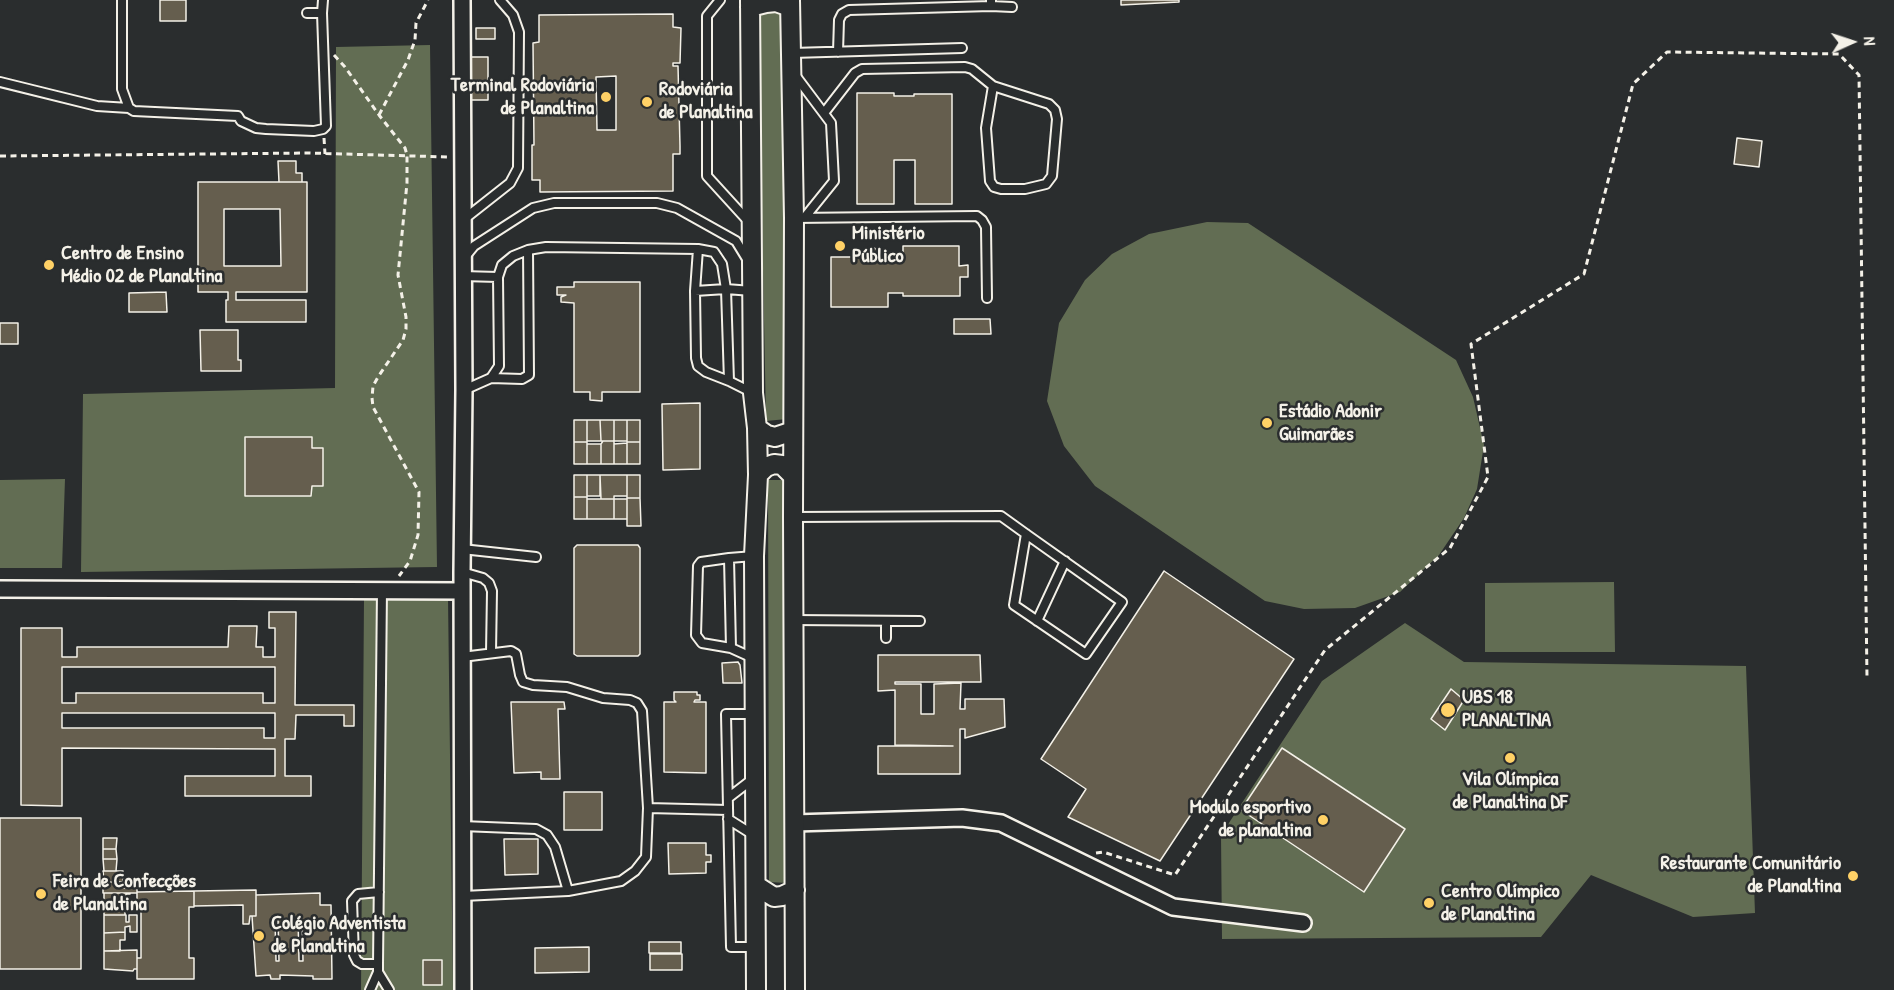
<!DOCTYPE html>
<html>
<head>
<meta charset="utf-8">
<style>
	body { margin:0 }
	#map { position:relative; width:1894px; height:990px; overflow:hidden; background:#2a2d2e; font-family:"Patrick Hand",sans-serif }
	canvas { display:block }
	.north { position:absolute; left:1822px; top:12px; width:60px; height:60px; -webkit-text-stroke:4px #2a2d2e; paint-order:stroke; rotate:87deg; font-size:16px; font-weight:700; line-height:24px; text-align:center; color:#f4f1e8 }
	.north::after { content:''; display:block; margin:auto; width:21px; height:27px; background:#f4f1e8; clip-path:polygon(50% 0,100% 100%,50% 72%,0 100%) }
</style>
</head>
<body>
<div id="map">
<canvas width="1894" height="990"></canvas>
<div class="north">N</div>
</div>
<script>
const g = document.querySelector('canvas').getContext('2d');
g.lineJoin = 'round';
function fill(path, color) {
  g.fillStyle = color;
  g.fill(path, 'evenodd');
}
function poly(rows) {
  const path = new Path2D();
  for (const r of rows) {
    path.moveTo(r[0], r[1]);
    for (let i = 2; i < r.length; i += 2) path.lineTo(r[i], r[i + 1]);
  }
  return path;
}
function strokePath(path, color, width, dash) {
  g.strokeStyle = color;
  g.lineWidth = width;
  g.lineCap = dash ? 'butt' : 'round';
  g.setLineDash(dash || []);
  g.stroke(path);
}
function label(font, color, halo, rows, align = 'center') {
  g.font = font + ' "Patrick Hand",sans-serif';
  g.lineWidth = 5;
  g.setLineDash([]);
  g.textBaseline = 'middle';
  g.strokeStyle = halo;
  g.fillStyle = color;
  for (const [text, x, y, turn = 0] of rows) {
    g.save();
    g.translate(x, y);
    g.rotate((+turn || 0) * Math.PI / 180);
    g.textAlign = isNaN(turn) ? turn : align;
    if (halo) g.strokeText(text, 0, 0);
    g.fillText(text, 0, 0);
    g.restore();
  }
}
fill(poly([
	[758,13,783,13,787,419,766,421],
	[430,45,437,567,81,572,83,394,335,388,336,47],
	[1207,222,1248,223,1456,360,1473,397,1484,445,1477,489,1464,518,1439,555,1400,592,1355,608,1304,609,1265,601,1095,486,1064,446,1047,401,1059,323,1085,280,1112,254,1149,234],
	[65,479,62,568,0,568,0,480],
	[768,480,787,480,787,883,769,882],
	[1614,582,1615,652,1485,652,1485,583],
	[448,598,453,990,361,990,364,599],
	[1405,623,1464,662,1746,666,1755,913,1693,917,1591,875,1541,937,1222,939,1221,835,1322,681]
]), '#626d53');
const building = poly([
	[160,0,186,0,186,21,160,21,160,0],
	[1121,0,1179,0,1179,2,1121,5,1121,0],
	[673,14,673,27,681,28,680,63,673,63,673,66,678,66,680,146,680,154,673,154,673,191,540,192,540,180,532,180,532,145,534,145,533,43,539,42,539,15,673,14],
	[616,76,616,130,597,130,596,77,616,76],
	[476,28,495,28,495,39,476,39,476,28],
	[470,57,488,57,488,100,470,100,470,57],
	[857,93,894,93,894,96,914,96,914,94,952,94,952,204,915,204,915,160,894,160,894,204,857,204,857,93],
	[1737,138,1762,141,1759,167,1734,164,1737,138],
	[278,161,296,161,296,173,302,173,302,182,279,182,278,161],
	[198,182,307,182,307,292,236,292,236,300,306,300,306,322,226,322,226,300,228,300,228,292,198,292,198,182],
	[224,209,280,209,281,266,224,266,224,209],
	[903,246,959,246,959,266,968,265,968,277,960,277,960,296,903,296,903,293,888,293,888,307,831,307,831,257,864,257,866,251,874,248,881,252,884,259,903,260,903,246],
	[574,282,640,282,640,392,602,392,602,401,590,400,590,392,574,392,574,303,561,302,561,297,566,295,557,295,557,287,574,287,574,282],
	[166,292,167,312,129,312,129,293,166,292],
	[954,319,990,319,991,334,954,334,954,319],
	[0,323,18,323,18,344,0,344,0,323],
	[200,330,238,330,238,360,241,360,241,371,201,371,200,330],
	[700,403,700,469,663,470,662,404,700,403],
	[574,420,587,420,587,442,574,442,574,420],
	[587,420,600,420,601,441,587,441,587,420],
	[600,420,614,420,614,441,601,441,600,420],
	[614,420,627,420,627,441,614,441,614,420],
	[627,420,640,420,640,442,627,442,627,420],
	[245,437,312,437,312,448,323,448,323,486,312,486,311,496,245,496,245,437],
	[603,441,614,441,614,464,601,464,601,444,603,441],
	[574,442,587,442,587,464,574,464,574,442],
	[627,442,640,442,640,464,627,464,627,442],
	[627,443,627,464,614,464,614,444,627,443],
	[587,444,601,444,601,464,587,464,587,444],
	[574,475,587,475,587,497,574,497,574,475],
	[587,475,600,475,600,496,587,496,587,475],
	[600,475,627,475,627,496,614,496,614,499,601,499,600,475],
	[627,475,640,475,640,498,627,498,627,475],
	[574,497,587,497,587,519,574,519,574,497],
	[627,498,640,498,641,526,627,526,627,498],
	[587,499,614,499,614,519,587,519,587,499],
	[614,499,627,499,627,519,614,519,614,499],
	[577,545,638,545,640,548,640,654,638,656,577,656,574,654,574,548,577,545],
	[1164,571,1294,659,1160,861,1068,817,1086,789,1041,759,1164,571],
	[269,612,296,612,295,705,354,705,354,726,344,726,344,715,296,715,295,739,285,739,285,776,311,776,311,796,185,796,185,776,275,776,275,749,62,748,62,806,21,805,21,628,62,628,62,657,77,657,77,647,228,647,229,626,257,626,256,647,263,647,263,657,275,657,275,628,269,628,269,612],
	[62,667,275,667,275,703,263,703,263,693,76,693,76,703,62,703,62,667],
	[62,713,275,713,275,738,264,738,264,728,62,728,62,713],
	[878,655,980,655,981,682,895,682,895,684,921,684,921,714,934,714,934,684,961,683,960,709,965,709,965,699,1004,699,1005,727,965,738,965,729,960,729,960,774,878,774,878,746,953,746,895,745,895,690,878,691,878,655],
	[738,662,740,665,742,683,723,683,722,663,738,662],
	[1451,689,1464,700,1445,730,1431,719,1451,689],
	[674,692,697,692,697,695,700,695,700,700,695,700,694,702,706,702,706,773,664,772,664,702,676,702,674,700,674,692],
	[511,702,564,702,565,709,558,709,560,779,541,779,541,772,514,773,511,702],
	[1282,748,1405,829,1364,892,1241,810,1282,748],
	[564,792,602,792,602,830,564,830,564,792],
	[0,818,81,818,81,969,0,969,0,818],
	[103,838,117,838,116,849,103,849,103,838],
	[504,839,538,839,538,874,505,875,504,839],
	[668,843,706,843,706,855,711,855,711,862,706,862,706,873,669,874,668,843],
	[103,849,116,849,117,859,103,859,103,849],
	[103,859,117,859,116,871,104,871,103,859],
	[103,871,123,871,123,882,104,882,103,871],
	[103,882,124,882,124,888,127,888,127,882,137,882,137,893,103,893,103,882],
	[256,890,256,916,250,916,249,924,243,924,243,905,194,906,194,891,256,890],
	[194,891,194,907,189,907,189,958,194,958,194,979,137,979,137,958,141,958,141,907,137,907,137,892,194,891],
	[104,893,130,893,130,894,126,894,126,897,124,897,124,904,104,904,104,893],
	[320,893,320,905,331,905,332,979,313,979,313,976,280,975,280,979,271,979,270,975,256,976,252,916,256,916,256,895,320,893],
	[302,917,303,961,299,961,298,918,302,917],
	[275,918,278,918,279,961,276,961,275,918],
	[104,904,125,904,125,915,104,915,104,904],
	[104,915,126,915,126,922,129,922,129,915,137,915,137,932,130,932,130,926,125,927,125,932,104,933,104,915],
	[125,932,125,940,120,940,120,951,104,951,104,933,125,932],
	[649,942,681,942,681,953,649,953,649,942],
	[589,947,589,972,535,973,535,948,589,947],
	[137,950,137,969,134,969,133,971,104,969,104,951,137,950],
	[650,954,682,954,682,970,650,970,650,954],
	[423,960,442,960,442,985,423,985,423,960]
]);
fill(building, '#655e4e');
strokePath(building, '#f4f1e8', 1.5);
const service = poly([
	[122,0,122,89,129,108,134,111,238,116,241,121,256,128,266,129,314,131,323,129,326,126,322,13],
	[720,0,707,16,707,176,748,221],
	[991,0,991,6,1012,7],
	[307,13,322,13,323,0],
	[838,52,839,20,842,14,849,10,991,6],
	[792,53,962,48],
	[795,75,831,123,834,181,805,217],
	[0,82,97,106,129,108],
	[824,113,855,73,862,69,965,67,972,69,993,86,1049,104,1055,110,1057,119,1052,176,1046,184,1025,189,1001,189,994,187,990,181,986,128,993,86],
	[794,218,977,216,982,220,986,227,987,298],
	[463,220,510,183,518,168,519,32,513,15,500,0],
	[698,249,695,291,696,358,698,366,706,372,729,381],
	[465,257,474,246,533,208,554,203,657,203,677,208,736,241,747,259],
	[462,276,498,277,499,366,491,378],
	[498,277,502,265,513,256,528,250,546,247,698,249,714,252,722,264,726,289,695,291],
	[464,390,491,378,522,379,529,375,528,250],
	[751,392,729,381,726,289,752,291],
	[794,517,1001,516,1026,534,1122,602,1086,654,1014,605,1026,534],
	[462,549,536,557],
	[729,558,701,562,698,566,696,635,702,643,731,648],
	[462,572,483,578,489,583,492,591,491,652],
	[793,620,920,621],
	[1037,621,1065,561],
	[886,638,886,621],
	[462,657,511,651,516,654,520,675,523,682,533,685,567,687,603,698,630,700,637,703,642,711,648,808,646,857,635,871,621,881,568,891,463,896],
	[753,658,731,648,729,558,754,556],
	[754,714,726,714,731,947,755,947],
	[728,798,754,778],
	[648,808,728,810],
	[728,819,755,836],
	[462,826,536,829,547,835,555,847,568,891],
	[378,964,362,964,357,961,354,955,352,901,358,894,379,892],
	[378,972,389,990],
	[370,990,378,972,378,964,382,590]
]);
const minor = poly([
	[462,0,464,390,462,572,463,990],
	[0,589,462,591],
	[794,823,962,818,1001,823,1173,907,1303,923]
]);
const tertiary = poly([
	[750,0,753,393,757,428,758,475,754,556,756,990],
	[790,0,794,218,793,517,795,990],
	[750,7,766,3,776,2,790,7],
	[757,428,767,435,775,437,793,431],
	[758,475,766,467,774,464,782,465,793,476],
	[757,886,774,897,782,896,795,890]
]);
strokePath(service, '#f4f1e8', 12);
strokePath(minor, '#f4f1e8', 20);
strokePath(tertiary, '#f4f1e8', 22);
strokePath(poly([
	[334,55,345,67,379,115,405,148,407,155,407,183,398,275,406,317,406,329,403,340,378,377,373,386,372,398,373,407,419,492,418,535,410,561,399,576],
	[379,115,408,60,415,40,416,23,428,0],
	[324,138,325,154],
	[0,156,308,153,448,157],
	[1096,853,1103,852,1175,875,1325,650,1450,548,1488,477,1471,344,1584,274,1633,84,1667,52,1839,54,1859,75,1867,678]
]), '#f4f1e8', 3, [6, 4.5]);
strokePath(service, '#2a2d2e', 8);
strokePath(minor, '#2a2d2e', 15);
strokePath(tertiary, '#2a2d2e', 18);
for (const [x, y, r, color] of [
	[606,97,6,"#ffd166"],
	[647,102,6,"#ffd166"],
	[840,246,6,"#ffd166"],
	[49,265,6,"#ffd166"],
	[1267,423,6,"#ffd166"],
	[1448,710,8,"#ffd166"],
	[1510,758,6,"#ffd166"],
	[1323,820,6,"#ffd166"],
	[1853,876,6,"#ffd166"],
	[41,894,6,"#ffd166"],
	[1429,903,6,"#ffd166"],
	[259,936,6,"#ffd166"]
]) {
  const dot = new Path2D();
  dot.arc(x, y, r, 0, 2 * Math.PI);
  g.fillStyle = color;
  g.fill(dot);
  strokePath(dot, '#2a2d2e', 2);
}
label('bold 20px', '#f4f1e8', '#2a2d2e', [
	["Terminal Rodoviária",594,86,"right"],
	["de Planaltina",594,109,"right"],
	["Rodoviária",659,90],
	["de Planaltina",659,113],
	["Ministério",852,234],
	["Público",852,257],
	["Centro de Ensino",61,254],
	["Médio 02 de Planaltina",61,277],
	["Estádio Adonir",1279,412],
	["Guimarães",1279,435],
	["UBS 18",1462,698],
	["PLANALTINA",1462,721],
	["Vila Olímpica",1510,780,"center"],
	["de Planaltina DF",1510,803,"center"],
	["Modulo esportivo",1311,808,"right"],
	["de planaltina",1311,831,"right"],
	["Restaurante Comunitário",1841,864,"right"],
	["de Planaltina",1841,887,"right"],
	["Feira de Confecções",53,882],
	["de Planaltina",53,905],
	["Centro Olímpico",1441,892],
	["de Planaltina",1441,915],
	["Colégio Adventista",271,924],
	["de Planaltina",271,947]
], 'left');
</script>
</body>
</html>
